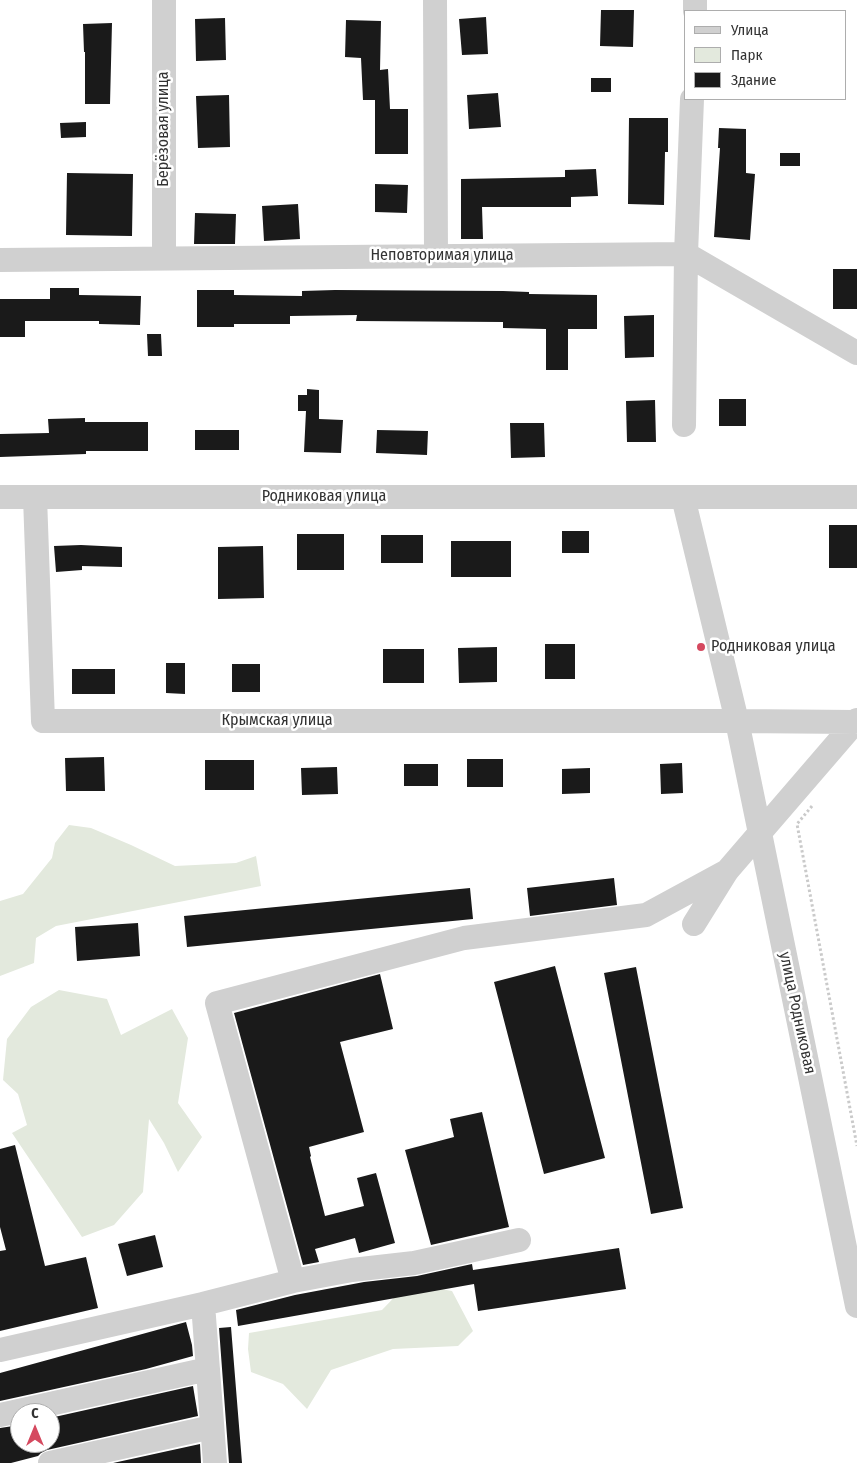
<!DOCTYPE html>
<html>
<head>
<meta charset="utf-8">
<style>
	body { margin:0 }
	#map { position:relative; width:857px; height:1463px; overflow:hidden; background:#fff; font-family:"Fira Sans Condensed",sans-serif }
	canvas { display:block }
	.legend { position:absolute; left:684px; top:10px; width:162px; height:90px; box-sizing:border-box; background:#fff; border:1px solid #adadad; margin:0; padding:6px 9px; list-style:none; font-size:15px; color:#333 }
	.legend li { display:flex; align-items:center; gap:10px; height:25px }
	.legend b { width:25px; border:1px solid #adadad }
	.north { position:absolute; left:10px; top:1403px; width:50px; height:50px; box-sizing:border-box; background:#fff; border:1px solid #adadad; border-radius:50%; rotate:0deg; font-size:14px; font-weight:700; line-height:20px; text-align:center; color:#333 }
	.north::after { content:''; display:block; margin:auto; width:18px; height:22px; background:#d5495f; clip-path:polygon(50% 0,100% 100%,50% 72%,0 100%) }
</style>
</head>
<body>
<div id="map">
<canvas width="857" height="1463"></canvas>
<ul class="legend">
<li><b style="height:6px;background:#d0d0d0"></b>Улица</li>
<li><b style="height:14px;background:#e3e9dd"></b>Парк</li>
<li><b style="height:14px;background:#1a1a1a"></b>Здание</li>
</ul>
<div class="north">С</div>
</div>
<script>
const g = document.querySelector('canvas').getContext('2d');
g.lineJoin = 'round';
function fill(path, color) {
  g.fillStyle = color;
  g.fill(path, 'evenodd');
}
function poly(rows) {
  const path = new Path2D();
  for (const r of rows) {
    path.moveTo(r[0], r[1]);
    for (let i = 2; i < r.length; i += 2) path.lineTo(r[i], r[i + 1]);
  }
  return path;
}
function strokePath(path, color, width, dash) {
  g.strokeStyle = color;
  g.lineWidth = width;
  g.lineCap = dash ? 'butt' : 'round';
  g.setLineDash(dash || []);
  g.stroke(path);
}
function label(font, color, halo, rows, align = 'center') {
  g.font = font + ' "Fira Sans Condensed",sans-serif';
  g.lineWidth = 5;
  g.setLineDash([]);
  g.textBaseline = 'middle';
  g.strokeStyle = halo;
  g.fillStyle = color;
  for (const [text, x, y, turn = 0] of rows) {
    g.save();
    g.translate(x, y);
    g.rotate((+turn || 0) * Math.PI / 180);
    g.textAlign = isNaN(turn) ? turn : align;
    if (halo) g.strokeText(text, 0, 0);
    g.fillText(text, 0, 0);
    g.restore();
  }
}
fill(poly([
	[69,825,91,828,131,845,175,866,236,863,256,856,261,886,56,926,36,938,34,963,0,976,0,901,23,894,52,858,55,843],
	[59,990,107,999,121,1035,172,1009,188,1038,178,1103,202,1137,178,1172,164,1143,149,1119,143,1192,114,1225,82,1237,12,1133,27,1125,18,1094,3,1080,7,1039,31,1007],
	[408,1283,452,1291,473,1331,458,1346,393,1349,331,1370,307,1409,283,1384,251,1372,248,1349,249,1333,382,1310]
]), '#e3e9dd');
fill(poly([
	[601,10,634,10,633,47,600,46],
	[486,17,488,54,462,55,459,19],
	[225,18,226,60,196,61,195,19],
	[346,20,381,21,380,70,388,69,390,109,408,109,408,154,375,154,375,100,363,100,361,58,345,57],
	[112,23,110,104,85,104,85,52,84,52,83,24],
	[591,78,611,78,611,92,591,92],
	[498,93,501,127,469,129,467,95],
	[229,95,230,147,198,148,196,96],
	[629,118,668,118,668,152,665,152,664,205,628,204],
	[86,122,86,137,61,138,60,123],
	[719,128,746,129,746,173,755,174,750,240,714,237,720,148,718,148],
	[780,153,800,153,800,166,780,166],
	[596,169,598,196,571,197,571,207,482,207,483,239,461,239,461,179,565,177,565,170],
	[67,173,133,174,132,236,66,235],
	[375,184,408,185,407,213,375,212],
	[298,204,300,239,264,241,262,206],
	[195,213,236,214,235,244,194,244],
	[833,269,857,269,857,309,833,309],
	[50,288,79,288,79,295,141,296,140,325,99,324,99,321,25,321,25,337,0,337,0,299,50,299],
	[197,290,234,290,234,295,302,296,302,291,335,290,503,291,529,292,529,294,597,295,597,329,568,329,568,370,546,370,546,329,503,328,503,322,356,321,357,315,290,316,290,324,234,324,234,327,197,327],
	[654,315,654,357,625,358,624,316],
	[147,334,161,334,162,356,148,356],
	[307,389,319,390,319,419,343,420,341,453,304,452,306,411,298,411,298,395,307,395],
	[719,399,746,399,746,426,719,426],
	[655,400,656,442,627,442,626,401],
	[85,418,85,422,148,422,148,451,86,451,86,454,0,457,0,434,49,433,48,419],
	[510,423,544,423,545,457,511,458],
	[195,430,239,430,239,450,195,450],
	[377,430,428,431,427,455,376,453],
	[829,525,857,525,857,568,829,568],
	[562,531,589,531,589,553,562,553],
	[297,534,344,534,344,570,297,570],
	[381,535,423,535,423,563,381,563],
	[451,541,511,541,511,577,451,577],
	[81,545,122,547,122,567,82,566,82,570,56,572,54,546],
	[263,546,264,598,218,599,218,547],
	[545,644,575,644,575,679,545,679],
	[497,647,497,682,459,683,458,648],
	[383,649,424,649,424,683,383,683],
	[166,663,185,663,185,694,166,693],
	[232,664,260,664,260,692,232,692],
	[72,669,115,669,115,694,72,694],
	[104,757,105,791,66,791,65,758],
	[467,759,503,759,503,787,467,787],
	[205,760,254,760,254,790,205,790],
	[682,763,683,793,661,794,660,764],
	[404,764,438,764,438,786,404,786],
	[337,767,338,794,302,795,301,768],
	[590,768,590,793,562,794,562,769],
	[614,878,617,905,530,916,527,888],
	[470,888,473,919,187,947,184,916],
	[138,923,140,956,77,961,75,927],
	[555,966,605,1158,544,1174,494,982],
	[636,967,683,1208,651,1214,604,973],
	[380,974,393,1029,340,1042,364,1132,309,1147,311,1156,310,1157,325,1216,364,1206,357,1178,376,1173,395,1243,359,1253,355,1238,315,1249,319,1262,303,1265,234,1013],
	[482,1112,509,1227,431,1245,405,1150,454,1137,450,1119],
	[15,1145,45,1266,86,1257,98,1308,0,1331,0,1251,6,1250,0,1227,0,1149],
	[155,1235,163,1267,127,1276,118,1244],
	[619,1248,626,1289,478,1311,474,1284,238,1326,236,1310,295,1295,364,1282,417,1276,472,1264,473,1270],
	[186,1322,192,1345,193,1356,146,1369,0,1401,0,1373],
	[231,1327,242,1463,229,1463,219,1328],
	[193,1386,198,1416,47,1450,41,1453,38,1456,11,1463,0,1463,0,1428,20,1425,20,1443,50,1443,50,1418],
	[200,1444,201,1463,113,1463]
]), '#1a1a1a');
strokePath(poly([
	[812,806,797,824,857,1146]
]), '#cacaca', 3, [2.5, 2.5]);
strokePath(poly([
	[435,0,436,256],
	[695,11,695,0],
	[164,257,164,0],
	[0,260,686,254,857,353],
	[684,425,686,254,692,99],
	[0,497,857,497],
	[35,497,43,721,737,721,855,722],
	[683,497,737,721,857,1306],
	[694,924,727,871,857,720],
	[293,1281,217,1003,464,938,646,915,727,871],
	[0,1350,203,1304],
	[0,1415,208,1369],
	[50,1463,212,1427],
	[215,1463,203,1304,293,1281,352,1270,414,1263,519,1240]
]), '#d0d0d0', 24);
for (const [x, y, r, color] of [
	[701,647,5,"#d5495f"]
]) {
  const dot = new Path2D();
  dot.arc(x, y, r, 0, 2 * Math.PI);
  g.fillStyle = color;
  g.fill(dot);
  strokePath(dot, '#fff', 2);
}
label('16px', '#333', '#fff', [
	["Берёзовая улица",164,129,-90],
	["Неповторимая улица",442,256],
	["Родниковая улица",324,497],
	["Крымская улица",277,721],
	["улица Родниковая",797,1013,78]
]);
label('16px', '#333', '#fff', [
	["Родниковая улица",711,647]
], 'left');
</script>
</body>
</html>
